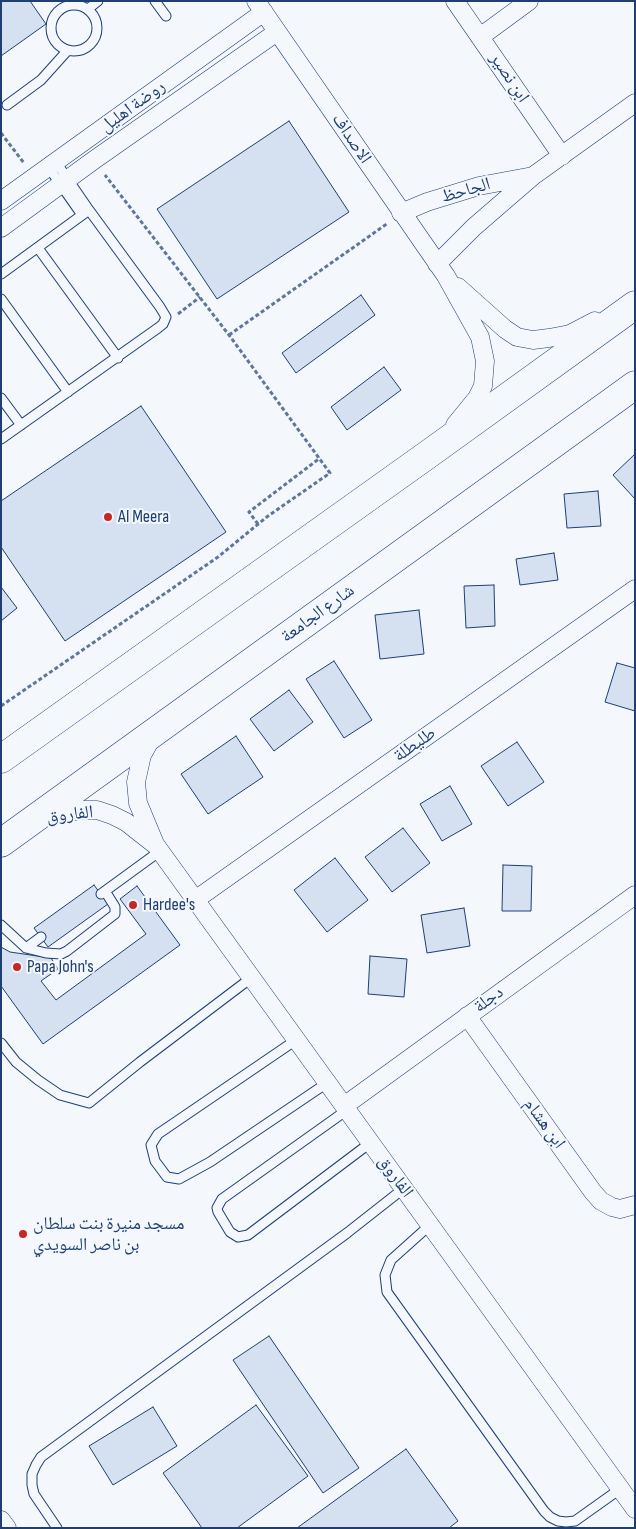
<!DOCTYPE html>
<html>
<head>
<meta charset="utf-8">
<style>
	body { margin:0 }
	#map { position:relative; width:636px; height:1529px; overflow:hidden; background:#f4f7fb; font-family:"Sofia Sans Condensed",sans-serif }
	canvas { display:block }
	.frame { position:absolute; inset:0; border:2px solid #1d3f73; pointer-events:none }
</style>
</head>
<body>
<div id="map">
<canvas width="636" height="1529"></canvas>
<div class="frame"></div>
</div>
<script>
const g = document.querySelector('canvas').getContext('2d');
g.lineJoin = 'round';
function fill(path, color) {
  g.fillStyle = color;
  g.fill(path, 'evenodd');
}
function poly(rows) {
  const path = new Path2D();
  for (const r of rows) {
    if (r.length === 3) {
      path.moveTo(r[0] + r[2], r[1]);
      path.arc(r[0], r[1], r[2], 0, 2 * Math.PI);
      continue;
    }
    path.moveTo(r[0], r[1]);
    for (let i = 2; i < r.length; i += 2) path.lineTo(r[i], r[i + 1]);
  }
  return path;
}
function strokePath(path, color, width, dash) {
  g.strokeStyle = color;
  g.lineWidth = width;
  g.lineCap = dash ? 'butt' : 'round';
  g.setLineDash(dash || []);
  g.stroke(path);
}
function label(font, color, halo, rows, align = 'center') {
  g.font = font + ' "Sofia Sans Condensed","Noto Naskh Arabic",sans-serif';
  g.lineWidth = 4;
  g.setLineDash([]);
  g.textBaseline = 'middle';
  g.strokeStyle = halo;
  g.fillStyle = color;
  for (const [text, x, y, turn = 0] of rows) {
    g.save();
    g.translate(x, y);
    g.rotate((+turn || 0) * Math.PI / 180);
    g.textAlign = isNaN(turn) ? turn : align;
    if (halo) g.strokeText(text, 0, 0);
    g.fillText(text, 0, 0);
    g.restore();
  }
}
const building = poly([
	[1,1,30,1,46,24,1,56,1,1],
	[289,121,349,212,217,299,157,209,289,121],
	[361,295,375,315,296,373,282,353,361,295],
	[384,367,401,390,347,430,331,407,384,367],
	[141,406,226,532,65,641,1,547,1,501,141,406],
	[635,454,635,499,613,475,635,454],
	[598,491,601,526,567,528,564,494,598,491],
	[554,553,558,580,520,585,516,559,554,553],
	[494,585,495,626,466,628,464,586,494,585],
	[1,587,17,608,1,621,1,587],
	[419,610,424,654,380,659,375,615,419,610],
	[334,661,372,720,344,738,306,679,334,661],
	[617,663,635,668,635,711,605,702,617,663],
	[289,690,313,722,274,751,250,719,289,690],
	[236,736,263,777,208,814,181,774,236,736],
	[517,742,544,782,508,806,481,766,517,742],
	[450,786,472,824,442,841,420,804,450,786],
	[403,828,430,863,392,892,365,857,403,828],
	[335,858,368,900,327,932,294,890,335,858],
	[503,865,532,866,531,911,502,911,503,865],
	[94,885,108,904,48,947,34,928,94,885],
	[137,886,180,945,43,1044,1,986,1,947,10,952,51,958,58,969,41,981,56,1000,146,934,120,899,137,886],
	[464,908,470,946,427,953,421,915,464,908],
	[370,956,407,959,404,997,368,994,370,956],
	[269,1336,359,1468,323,1493,233,1360,269,1336],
	[256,1405,308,1476,237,1528,202,1528,163,1473,256,1405],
	[153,1407,177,1446,113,1485,89,1446,153,1407],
	[406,1449,458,1521,449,1528,297,1528,406,1449]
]);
fill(building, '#d5e0f0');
strokePath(building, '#1d3f73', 1);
const service = poly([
	[155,1,166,16],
	[74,28,23],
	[88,9,98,1],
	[7,105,41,80,68,50],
	[56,162,89,210],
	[49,168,82,215],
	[38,248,118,358],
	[1,274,89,210,160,307,166,317,163,324,158,328,1,439],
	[1,299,68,392],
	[1,398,21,425],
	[101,894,160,851],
	[1,925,26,948,46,953,61,954,67,951,115,914,115,907,105,891],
	[26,948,41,937],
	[296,1040,158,1134,151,1145,155,1161,167,1177,179,1179,210,1162,327,1083],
	[1,1043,16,1062,38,1080,60,1095,89,1103,140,1062,251,978],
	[347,1110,222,1199,217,1208,218,1212,230,1232,238,1237,248,1235,370,1143],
	[430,1225,391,1260,385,1275,387,1292,544,1511,550,1517,558,1521,566,1522,575,1521,620,1489],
	[57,1528,34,1494,32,1485,32,1474,36,1465,41,1457,347,1233,403,1189]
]);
const minor = poly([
	[256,1,446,276,480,337,485,361,483,386,477,398,455,425],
	[455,1,562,156],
	[480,37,529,1],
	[1,201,264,12],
	[401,213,427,202,479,186,533,176],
	[1,228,94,160,277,32],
	[437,264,474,227,533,176,635,103],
	[458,287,505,329,517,337,533,340,549,338,570,334,595,321],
	[151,739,142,755,136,782,138,803,155,844,635,1509],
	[43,817,81,810,97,810,112,815,126,822,154,844],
	[195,900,635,589],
	[467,1016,593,1192,601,1201,612,1207,620,1209,635,1205],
	[344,1106,635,895],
	[1,1520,7,1528]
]);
const primary = poly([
	[1,759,430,453,635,305],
	[1,843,635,385]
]);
strokePath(service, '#1d3f73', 11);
strokePath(minor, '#1d3f73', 19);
strokePath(primary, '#1d3f73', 29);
strokePath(poly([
	[1,133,24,163],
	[178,314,200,297],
	[229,335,388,223],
	[258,524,249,512,320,458],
	[1,706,218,557,268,516,330,473,229,335,105,175]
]), '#5e769c', 3, [4, 2.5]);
strokePath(service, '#f4f7fb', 9);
strokePath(minor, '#f4f7fb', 18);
strokePath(primary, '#f4f7fb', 28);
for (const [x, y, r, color] of [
	[108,517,5,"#c62828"],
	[133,905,5,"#c62828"],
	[17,967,5,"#c62828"],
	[23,1234,5,"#c62828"]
]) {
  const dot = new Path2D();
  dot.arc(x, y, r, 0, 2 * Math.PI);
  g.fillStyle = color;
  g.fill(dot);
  strokePath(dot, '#f4f7fb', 2);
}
label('18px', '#1d3f73', '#f4f7fb', [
	["ابن نصير",509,78,56],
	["روضة اهليل",133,107,-36],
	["الاصداف",351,139,56],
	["الجاحظ",466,191,-16],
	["شارع الجامعة",318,614,-36],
	["طليطلة",415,745,-35],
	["الفاروق",70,815,-6],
	["دجلة",489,1000,-36],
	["ابن هشام",544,1124,54],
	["الفاروق",395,1177,54]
]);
label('18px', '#1d3f73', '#f4f7fb', [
	["Al Meera",118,517],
	["Hardee's",143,905],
	["Papa John's",27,967],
	["مسجد منيرة بنت سلطان",33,1224],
	["بن ناصر السويدي",33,1245]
], 'left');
</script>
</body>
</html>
